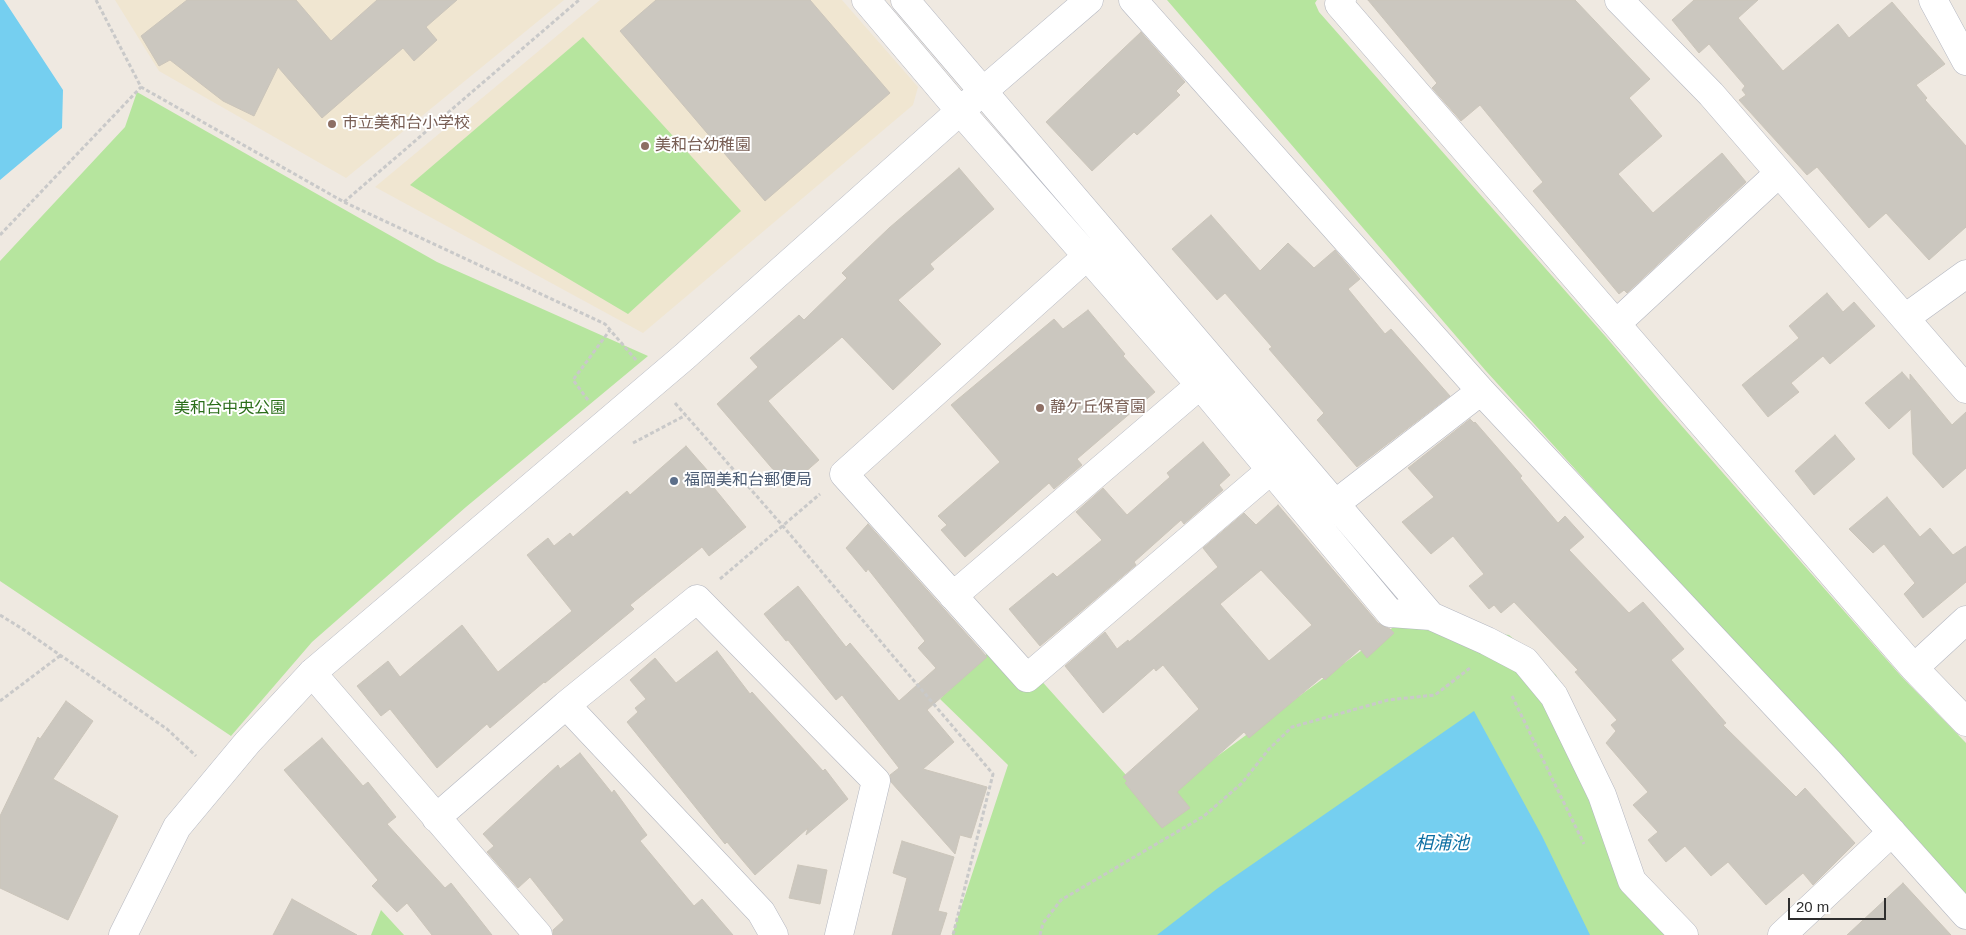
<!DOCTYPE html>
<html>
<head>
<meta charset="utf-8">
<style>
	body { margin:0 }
	#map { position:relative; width:1966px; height:935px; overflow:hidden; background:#efe9e1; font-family:Helvetica,sans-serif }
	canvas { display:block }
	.scale { position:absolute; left:1788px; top:898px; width:98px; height:22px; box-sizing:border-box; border:2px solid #2e2e2e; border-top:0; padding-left:6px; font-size:15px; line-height:18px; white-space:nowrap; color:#2e2e2e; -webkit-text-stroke:4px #fff; paint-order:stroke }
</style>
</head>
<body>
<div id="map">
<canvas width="1966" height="935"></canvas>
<div class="scale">20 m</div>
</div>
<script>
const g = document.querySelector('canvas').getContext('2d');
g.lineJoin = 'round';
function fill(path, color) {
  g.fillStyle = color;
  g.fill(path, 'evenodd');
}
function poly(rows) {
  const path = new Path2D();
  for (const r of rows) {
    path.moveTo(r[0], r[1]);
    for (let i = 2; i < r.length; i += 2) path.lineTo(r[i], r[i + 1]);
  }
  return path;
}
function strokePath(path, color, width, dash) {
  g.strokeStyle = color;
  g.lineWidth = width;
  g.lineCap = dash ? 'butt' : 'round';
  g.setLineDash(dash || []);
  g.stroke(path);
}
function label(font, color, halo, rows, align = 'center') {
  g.font = font + ' Helvetica,"Noto Sans JP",sans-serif';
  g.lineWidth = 4;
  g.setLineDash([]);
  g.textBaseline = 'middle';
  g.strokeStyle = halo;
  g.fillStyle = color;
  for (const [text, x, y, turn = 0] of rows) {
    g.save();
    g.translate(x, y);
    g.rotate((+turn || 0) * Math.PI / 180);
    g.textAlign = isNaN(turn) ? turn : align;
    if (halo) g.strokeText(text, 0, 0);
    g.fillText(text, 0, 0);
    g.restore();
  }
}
fill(poly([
	[115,0,564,0,346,178,159,71],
	[600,0,842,0,918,87,913,105,643,333,375,187]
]), '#f0e6d1');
fill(poly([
	[1167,0,1317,0,1315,3,1319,12,1606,337,1659,400,1901,676,1966,743,1966,896,1773,687,1486,371],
	[583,37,741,211,628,314,410,185],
	[137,92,437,262,648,356,466,507,312,642,231,736,0,581,0,261,125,127],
	[1399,623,1509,635,1556,675,1640,873,1699,935,952,935,1008,765,940,699,1003,638,1152,804],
	[381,910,404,935,371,935]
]), '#b6e59e');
fill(poly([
	[0,0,4,0,63,90,62,128,0,180],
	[1474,711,1542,836,1590,935,1157,935,1218,888]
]), '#75cff0');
const building = poly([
	[187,0,296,0,331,41,377,0,457,0,426,27,437,40,414,61,403,48,322,118,278,67,254,116,223,101,170,60,159,66,141,36,187,0],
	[656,0,810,0,890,93,765,201,620,31,656,0],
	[1368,0,1575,0,1650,79,1629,98,1662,136,1618,174,1653,213,1722,153,1746,182,1627,293,1624,290,1619,294,1533,191,1543,182,1480,105,1461,121,1432,88,1437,83,1368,0],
	[1694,0,1758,0,1738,18,1783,71,1838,24,1849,38,1892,2,1945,64,1916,85,1927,98,1925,100,1966,146,1966,227,1929,260,1886,213,1869,228,1817,167,1807,175,1739,100,1746,95,1742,90,1745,86,1709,44,1699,53,1672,20,1694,0],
	[1141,32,1185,82,1176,91,1180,95,1137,135,1134,132,1092,171,1046,122,1141,32],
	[959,168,994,209,930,264,934,269,898,300,941,344,893,390,842,337,768,401,819,460,788,487,717,404,758,367,750,358,799,315,804,320,847,278,842,273,889,228,959,168],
	[1211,215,1260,271,1288,243,1314,268,1335,250,1360,279,1348,289,1385,334,1391,329,1450,396,1357,467,1317,420,1324,413,1269,349,1272,347,1225,293,1217,300,1172,249,1211,215],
	[1827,293,1843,312,1854,302,1875,326,1830,364,1823,356,1791,383,1799,392,1768,417,1742,385,1799,338,1789,326,1827,293],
	[1088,310,1125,354,1123,356,1155,392,1077,459,1082,465,1054,489,1049,483,965,557,941,530,947,525,938,516,1000,462,951,405,1054,319,1063,329,1088,310],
	[1902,372,1910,381,1910,374,1952,425,1966,412,1966,468,1943,488,1913,454,1911,409,1889,429,1865,403,1902,372],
	[1470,419,1474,423,1475,422,1522,476,1520,478,1558,523,1565,516,1584,537,1569,550,1629,613,1643,602,1684,649,1671,660,1726,723,1723,725,1796,797,1805,788,1855,843,1813,885,1803,873,1766,905,1728,862,1711,876,1685,846,1666,862,1648,840,1658,832,1633,805,1648,792,1606,743,1616,731,1611,725,1617,720,1575,672,1578,670,1514,602,1501,613,1494,605,1489,609,1469,586,1484,574,1453,536,1431,554,1402,522,1434,497,1408,468,1470,419],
	[1835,435,1855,459,1814,495,1795,471,1835,435],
	[1203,442,1230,475,1219,485,1223,490,1184,524,1181,520,1134,562,1136,565,1040,646,1009,609,1053,573,1057,577,1102,540,1076,512,1103,488,1127,515,1170,477,1167,473,1203,442],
	[686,446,715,479,710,483,746,527,709,556,702,547,630,605,634,609,545,683,544,682,490,728,487,724,437,768,390,709,381,716,357,686,388,661,400,677,462,625,498,672,572,611,527,555,548,538,554,546,570,533,573,537,627,491,630,495,686,446],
	[1887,497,1920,537,1930,528,1953,555,1966,546,1966,582,1923,618,1904,594,1915,583,1884,544,1873,553,1849,529,1887,497],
	[1278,505,1378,623,1390,629,1394,633,1367,658,1360,649,1325,680,1322,677,1249,738,1244,732,1177,792,1190,808,1162,828,1125,783,1127,781,1123,777,1199,709,1163,665,1156,671,1154,668,1103,713,1065,666,1105,632,1117,649,1128,640,1129,642,1218,567,1203,548,1244,513,1256,525,1278,505],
	[1261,570,1312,625,1269,661,1220,604,1261,570],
	[868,524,987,657,927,710,954,742,923,769,987,787,971,838,960,835,955,854,891,782,890,775,899,768,842,695,836,700,788,640,786,641,764,614,798,586,846,647,850,643,899,701,936,668,918,648,925,641,868,569,866,572,846,548,868,524],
	[717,651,750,694,752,692,823,771,825,769,848,799,806,835,808,828,755,875,727,842,725,844,627,722,638,712,635,708,646,699,630,680,655,658,676,683,717,651],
	[66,701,93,721,53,779,118,816,68,920,0,888,0,816,38,737,40,739,66,701],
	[322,738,363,786,368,782,396,817,387,824,445,888,451,883,492,935,432,935,407,903,397,912,372,886,378,880,284,770,322,738],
	[580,753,612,793,614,790,647,835,640,841,694,906,702,899,733,935,553,935,553,930,564,920,530,877,518,888,487,852,494,846,483,834,558,765,560,769,580,753],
	[902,841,954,857,938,911,947,913,940,935,892,935,907,878,893,873,902,841],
	[798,865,827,870,820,904,789,898,798,865],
	[1903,883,1951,935,1847,935,1903,883],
	[292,899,357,935,273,935,292,899]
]);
fill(building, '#cbc7bf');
strokePath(building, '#cbc5ba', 1);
const street = poly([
	[905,0,1431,616],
	[1133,0,1481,391,1829,762,1966,915],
	[1342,0,1339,4,1914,668,1966,722],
	[1619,0,1711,94,1966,389],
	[1933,0,1966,61],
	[960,111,1200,385,1390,613,1431,616,1487,641,1525,661,1554,696,1602,795,1632,881,1684,935],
	[1086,257,844,474,1027,678,1271,470],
	[1905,318,1966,274],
	[1616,324,1779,173],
	[1335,504,1481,391],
	[953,596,1200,385],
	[1914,668,1966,620],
	[312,673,538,935],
	[566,705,761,912,774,935],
	[436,818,566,705,697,599,876,781,839,935],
	[1782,935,1892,832]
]);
const secondary = poly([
	[866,0,960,111],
	[123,935,177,827,247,743,312,673,684,357,960,111,1089,0]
]);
strokePath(street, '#b4b7c1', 29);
strokePath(secondary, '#b4b7c1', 29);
strokePath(poly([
	[96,0,141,87,344,202,605,324,636,360],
	[344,202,579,0],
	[0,235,141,87],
	[588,400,573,380,610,330],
	[675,403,782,525,993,774,953,935],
	[633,443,686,415],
	[720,579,820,494],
	[0,615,21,628,167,729,196,756],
	[1512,696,1584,844],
	[0,701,61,655],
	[1040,935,1043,923,1061,900,1204,816,1242,783,1269,749,1292,727,1388,700,1435,695,1470,668]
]), '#c9c9c9', 3, [4, 2.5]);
strokePath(street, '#fff', 28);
strokePath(secondary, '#fff', 28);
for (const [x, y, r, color] of [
	[332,124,5,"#8d6e63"],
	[645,146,5,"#8d6e63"],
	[1040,408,5,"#8d6e63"],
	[674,481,5,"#5c6f8a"]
]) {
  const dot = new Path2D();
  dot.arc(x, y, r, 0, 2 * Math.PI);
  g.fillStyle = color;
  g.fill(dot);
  strokePath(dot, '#fff', 2);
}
label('16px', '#785e54', '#fff', [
	["市立美和台小学校",342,124],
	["美和台幼稚園",655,146],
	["静ケ丘保育園",1050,408]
], 'left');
label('16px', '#2c6e1b', '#fff', [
	["美和台中央公園",230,409]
]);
label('16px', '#4e5e75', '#fff', [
	["福岡美和台郵便局",684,481]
], 'left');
label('italic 18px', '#0d6fa3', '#fff', [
	["相浦池",1442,844]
]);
</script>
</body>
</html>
